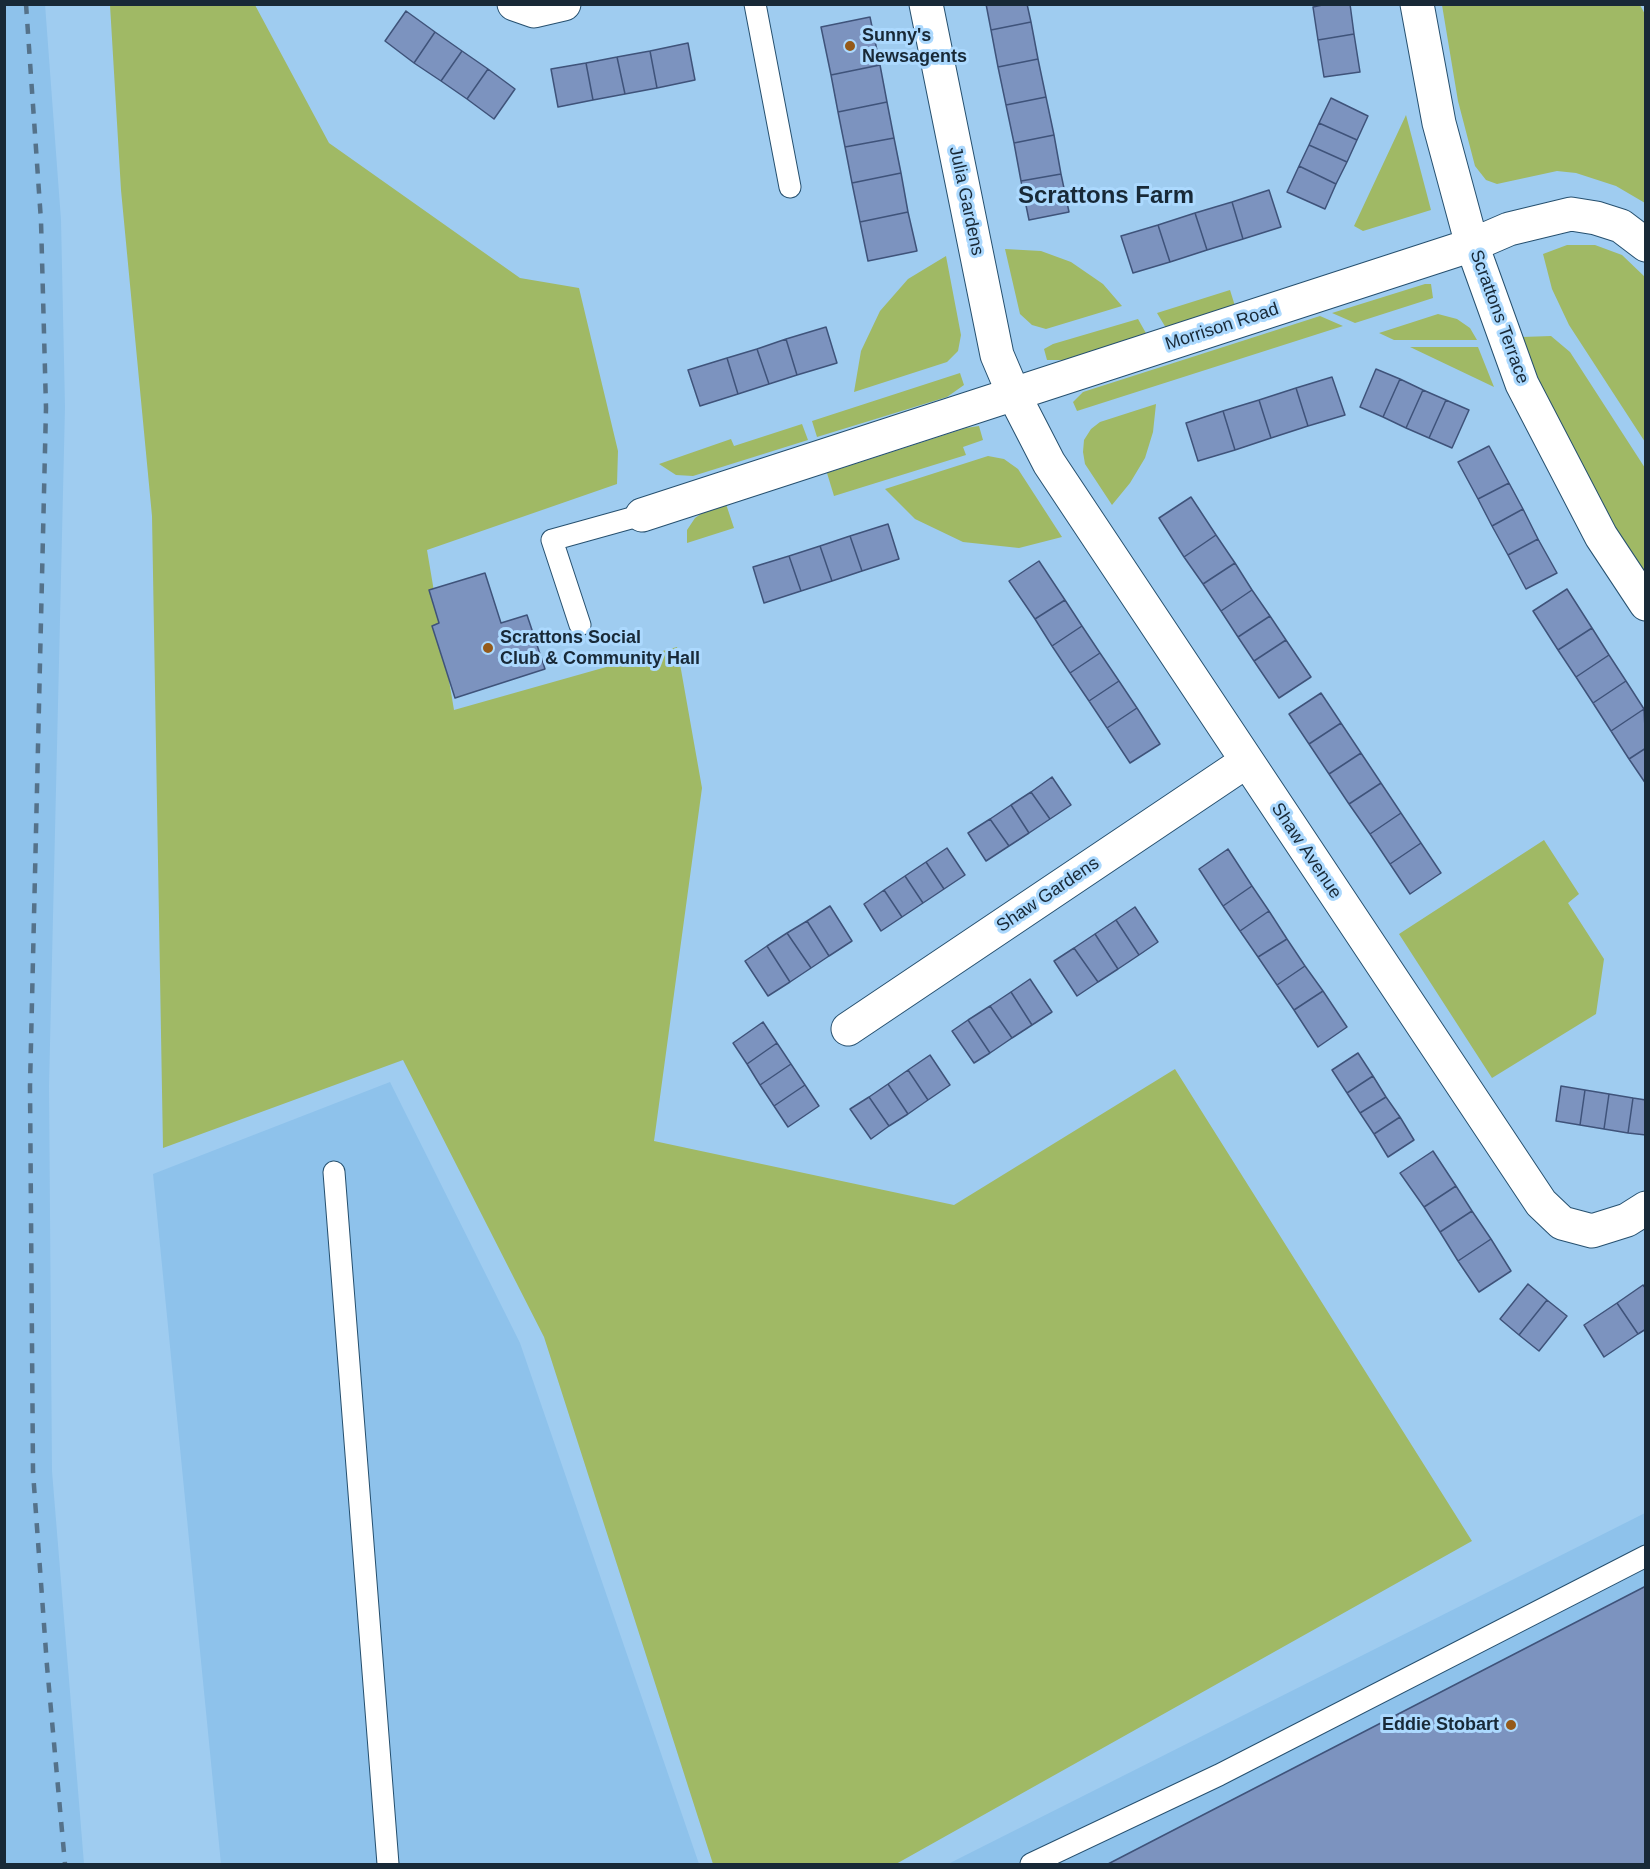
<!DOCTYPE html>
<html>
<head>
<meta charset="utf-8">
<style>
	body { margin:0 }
	#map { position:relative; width:1650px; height:1869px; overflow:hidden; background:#9fccf0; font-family:Helvetica,sans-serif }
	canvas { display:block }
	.frame { position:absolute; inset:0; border:6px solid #182937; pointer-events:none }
</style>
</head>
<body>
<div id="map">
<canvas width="1650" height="1869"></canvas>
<div class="frame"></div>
</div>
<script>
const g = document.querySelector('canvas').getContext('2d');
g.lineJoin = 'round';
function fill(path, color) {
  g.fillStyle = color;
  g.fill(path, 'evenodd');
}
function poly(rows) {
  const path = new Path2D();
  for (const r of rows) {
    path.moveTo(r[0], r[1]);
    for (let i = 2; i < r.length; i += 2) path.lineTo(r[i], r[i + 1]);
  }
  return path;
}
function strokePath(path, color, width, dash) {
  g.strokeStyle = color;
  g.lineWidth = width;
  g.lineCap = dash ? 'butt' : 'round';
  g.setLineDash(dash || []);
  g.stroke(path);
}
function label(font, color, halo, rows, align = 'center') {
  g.font = font + ' Helvetica,sans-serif';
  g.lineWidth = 6;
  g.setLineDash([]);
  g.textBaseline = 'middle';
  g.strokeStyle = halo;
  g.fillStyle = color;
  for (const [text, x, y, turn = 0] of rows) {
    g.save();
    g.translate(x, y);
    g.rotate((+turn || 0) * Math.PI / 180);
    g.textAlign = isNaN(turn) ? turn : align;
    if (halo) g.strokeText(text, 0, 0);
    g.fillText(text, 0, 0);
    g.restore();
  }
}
fill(poly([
	[45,4,61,220,65,407,49,1086,52,1471,84,1864,5,1864,4,5],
	[390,1082,520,1343,699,1864,221,1864,153,1174],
	[1645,1513,1645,1864,948,1864]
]), '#8ec2eb');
fill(poly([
	[110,5,255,5,329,143,520,278,579,288,618,451,617,484,427,550,454,710,677,647,702,788,654,1141,954,1205,1175,1069,1472,1541,896,1864,713,1864,544,1337,403,1060,163,1148,152,516,121,190],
	[1442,5,1640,5,1646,16,1645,203,1616,186,1576,173,1557,171,1497,184,1486,180,1475,166,1458,101],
	[1406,115,1431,210,1363,231,1354,226],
	[1567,245,1595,245,1622,255,1645,277,1645,442,1569,325,1552,289,1543,254],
	[1005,249,1041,251,1071,262,1103,284,1122,306,1046,329,1032,325,1020,314],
	[946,256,961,335,958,351,947,362,854,392,861,351,880,311,908,279],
	[1425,284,1431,284,1433,298,1355,323,1332,313],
	[1230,290,1235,306,1166,328,1157,313],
	[1438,314,1457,319,1470,328,1477,340,1394,340,1379,333],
	[1320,316,1343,326,1077,411,1073,402,1083,392],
	[1138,319,1147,335,1065,360,1047,360,1044,349,1053,344],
	[1551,336,1570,352,1645,468,1645,578,1625,546,1548,403,1522,337],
	[1410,347,1478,347,1494,387],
	[960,373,964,385,947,397,817,437,812,421],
	[1156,404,1153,432,1145,458,1130,483,1112,505,1085,464,1083,452,1084,440,1091,429,1100,422],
	[802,424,808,440,693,476,676,475,659,464,731,439,734,446],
	[979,426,983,440,963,447,966,455,834,496,827,473,966,428],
	[988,456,1004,459,1018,469,1062,537,1019,548,963,542,915,519,885,489],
	[726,504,734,528,687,543,687,530,695,518,708,509],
	[1544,840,1579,894,1568,903,1604,959,1596,1014,1492,1078,1399,934]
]), '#a0b965');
const building = poly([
	[986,4,1027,4,1031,22,991,30,986,4],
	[1327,4,1350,4,1354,34,1318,40,1313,7,1327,4],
	[406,11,435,32,414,63,385,41,406,11],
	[870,17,880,65,831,75,821,27,870,17],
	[1031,22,1038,59,998,67,991,30,1031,22],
	[435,32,462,51,441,81,414,63,435,32],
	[1354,34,1360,72,1324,77,1318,40,1354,34],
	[688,43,695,80,657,88,650,51,688,43],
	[462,51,488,69,467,99,441,81,462,51],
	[650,51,657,88,625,94,617,57,650,51],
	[617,57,625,94,593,100,586,63,617,57],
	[1038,59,1046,97,1006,105,998,67,1038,59],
	[586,63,593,100,558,107,551,69,586,63],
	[880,65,887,102,838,112,831,75,880,65],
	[488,69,515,89,494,119,467,99,488,69],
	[1046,97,1054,135,1014,143,1006,105,1046,97],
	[1331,98,1368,116,1357,140,1319,123,1331,98],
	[887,102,894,138,845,147,838,112,887,102],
	[1319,123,1357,140,1347,162,1309,145,1319,123],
	[1054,135,1061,174,1021,181,1014,143,1054,135],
	[894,138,901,173,852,183,845,147,894,138],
	[1309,145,1347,162,1336,184,1299,166,1309,145],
	[1299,166,1336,184,1325,209,1287,192,1299,166],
	[901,173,908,212,860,222,852,183,901,173],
	[1061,174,1069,212,1029,220,1021,181,1061,174],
	[1269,190,1281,227,1243,239,1232,202,1269,190],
	[1232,202,1243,239,1207,250,1195,213,1232,202],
	[908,212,917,251,868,261,860,222,908,212],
	[1195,213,1207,250,1170,262,1158,225,1195,213],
	[1158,225,1170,262,1133,273,1121,236,1158,225],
	[826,327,837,363,797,375,786,339,826,327],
	[786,339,797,375,769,384,757,349,786,339],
	[757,349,769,384,738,394,727,358,757,349],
	[727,358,738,394,700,406,688,370,727,358],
	[1376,369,1400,379,1383,417,1360,407,1376,369],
	[1332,377,1345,415,1308,426,1296,388,1332,377],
	[1400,379,1423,390,1406,428,1383,417,1400,379],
	[1296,388,1308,426,1271,438,1259,400,1296,388],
	[1423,390,1446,400,1429,438,1406,428,1423,390],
	[1259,400,1271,438,1235,450,1223,411,1259,400],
	[1446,400,1469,410,1452,448,1429,438,1446,400],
	[1223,411,1235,450,1198,461,1186,423,1223,411],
	[1489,446,1509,483,1478,499,1458,462,1489,446],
	[1509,483,1523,509,1492,526,1478,499,1509,483],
	[1191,497,1216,535,1184,557,1159,518,1191,497],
	[1523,509,1538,539,1508,555,1492,526,1523,509],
	[888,524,899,559,862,571,850,536,888,524],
	[1216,535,1235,563,1203,584,1184,557,1216,535],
	[850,536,862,571,832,581,820,546,850,536],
	[1538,539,1557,573,1526,589,1508,555,1538,539],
	[820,546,832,581,801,591,789,556,820,546],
	[789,556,801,591,764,603,753,567,789,556],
	[1039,561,1065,600,1035,619,1009,581,1039,561],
	[1235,563,1252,590,1221,611,1203,584,1235,563],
	[485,573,501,623,527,615,545,669,455,698,432,626,439,623,429,590,485,573],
	[1567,589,1592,628,1558,650,1533,611,1567,589],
	[1252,590,1270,616,1238,637,1221,611,1252,590],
	[1065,600,1082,626,1052,646,1035,619,1065,600],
	[1270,616,1286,640,1254,661,1238,637,1270,616],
	[1082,626,1100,653,1070,673,1052,646,1082,626],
	[1592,628,1609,655,1576,677,1558,650,1592,628],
	[1286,640,1311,677,1279,698,1254,661,1286,640],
	[1100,653,1119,681,1089,701,1070,673,1100,653],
	[1609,655,1626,681,1593,703,1576,677,1609,655],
	[1119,681,1137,708,1107,728,1089,701,1119,681],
	[1626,681,1644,709,1611,731,1593,703,1626,681],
	[1321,693,1341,723,1309,744,1289,714,1321,693],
	[1137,708,1160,744,1130,763,1107,728,1137,708],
	[1644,709,1646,748,1629,759,1611,731,1644,709],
	[1341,723,1361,753,1329,774,1309,744,1341,723],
	[1646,748,1646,784,1629,759,1646,748],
	[1361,753,1381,783,1349,804,1329,774,1361,753],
	[1052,777,1071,805,1050,819,1031,792,1052,777],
	[1381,783,1401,813,1370,834,1349,804,1381,783],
	[1031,792,1050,819,1029,833,1011,805,1031,792],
	[1011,805,1029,833,1009,846,990,819,1011,805],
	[1401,813,1421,843,1390,864,1370,834,1401,813],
	[990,819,1009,846,986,861,968,833,990,819],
	[1421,843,1441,873,1410,894,1390,864,1421,843],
	[947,848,965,875,944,889,926,862,947,848],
	[1228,849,1252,886,1223,906,1199,869,1228,849],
	[926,862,944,889,923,903,905,876,926,862],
	[905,876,923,903,902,917,884,890,905,876],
	[1252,886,1269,911,1240,931,1223,906,1252,886],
	[884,890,902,917,881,931,864,904,884,890],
	[830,906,852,941,829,956,807,921,830,906],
	[1135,907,1158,942,1139,955,1116,920,1135,907],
	[1269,911,1287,939,1258,957,1240,931,1269,911],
	[1116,920,1139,955,1118,969,1095,934,1116,920],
	[807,921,829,956,811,968,787,933,807,921],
	[787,933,811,968,790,982,767,946,787,933],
	[1095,934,1118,969,1098,982,1074,948,1095,934],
	[1287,939,1305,966,1277,985,1258,957,1287,939],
	[767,946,790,982,768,996,745,961,767,946],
	[1074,948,1098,982,1077,996,1054,961,1074,948],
	[1305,966,1323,991,1294,1010,1277,985,1305,966],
	[1030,979,1052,1012,1032,1025,1011,992,1030,979],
	[1323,991,1347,1027,1318,1047,1294,1010,1323,991],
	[1011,992,1032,1025,1012,1038,990,1006,1011,992],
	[990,1006,1012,1038,990,1053,968,1020,990,1006],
	[968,1020,990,1053,974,1063,952,1031,968,1020],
	[763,1022,777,1043,747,1064,733,1043,763,1022],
	[777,1043,791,1064,760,1085,747,1064,777,1043],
	[1358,1053,1373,1076,1347,1093,1332,1070,1358,1053],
	[930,1055,950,1085,928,1100,908,1070,930,1055],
	[791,1064,805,1085,774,1106,760,1085,791,1064],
	[908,1070,928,1100,908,1114,888,1084,908,1070],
	[1373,1076,1386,1097,1360,1113,1347,1093,1373,1076],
	[888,1084,908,1114,889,1126,869,1097,888,1084],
	[805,1085,819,1106,788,1127,774,1106,805,1085],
	[1561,1086,1585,1090,1580,1125,1556,1121,1561,1086],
	[1585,1090,1609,1094,1604,1129,1580,1125,1585,1090],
	[1609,1094,1633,1098,1628,1133,1604,1129,1609,1094],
	[869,1097,889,1126,871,1139,850,1109,869,1097],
	[1386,1097,1400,1117,1374,1134,1360,1113,1386,1097],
	[1633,1098,1646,1100,1646,1135,1628,1133,1633,1098],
	[1400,1117,1414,1140,1388,1157,1374,1134,1400,1117],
	[1433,1151,1456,1186,1424,1207,1400,1173,1433,1151],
	[1456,1186,1472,1211,1440,1232,1424,1207,1456,1186],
	[1472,1211,1491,1239,1458,1261,1440,1232,1472,1211],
	[1491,1239,1511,1271,1479,1292,1458,1261,1491,1239],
	[1528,1284,1547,1300,1519,1335,1500,1319,1528,1284],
	[1643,1285,1646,1289,1646,1329,1638,1334,1617,1303,1643,1285],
	[1547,1300,1567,1316,1539,1351,1519,1335,1547,1300],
	[1617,1303,1638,1334,1604,1357,1584,1325,1617,1303],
	[1646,1586,1646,1864,1108,1864,1646,1586]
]);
fill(building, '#7c93bf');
strokePath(building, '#3f537a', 1.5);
const lane = poly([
	[755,4,790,187],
	[580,625,552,540,642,515],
	[334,1172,388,1864],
	[1031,1864,1219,1775,1646,1556]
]);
const street = poly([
	[514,4,534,11,564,4],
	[926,4,997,355,1014,395,1049,463,1541,1203,1562,1223,1592,1231,1627,1220,1646,1208],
	[1417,4,1439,123,1472,245,1522,384,1601,536,1646,604],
	[642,515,1472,245,1509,229,1571,214,1596,218,1621,226,1646,245],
	[848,1029,1247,761]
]);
strokePath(lane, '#26506f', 23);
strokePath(street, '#26506f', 35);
strokePath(lane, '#fff', 21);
strokePath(street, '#fff', 33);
strokePath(poly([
	[26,4,41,221,46,408,30,1086,33,1472,47,1666,65,1864]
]), '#55728a', 4.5, [10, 10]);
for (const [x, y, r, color] of [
	[850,46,6,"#955a19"],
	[488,648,6,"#955a19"],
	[1511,1725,6,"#955a19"]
]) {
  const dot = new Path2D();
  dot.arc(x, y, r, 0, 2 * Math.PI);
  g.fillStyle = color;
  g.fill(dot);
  strokePath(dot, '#acd9fe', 2);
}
label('bold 18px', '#182937', '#acd9fe', [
	["Sunny's",862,36],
	["Newsagents",862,57],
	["Scrattons Social",500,638],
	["Club & Community Hall",500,659],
	["Eddie Stobart",1499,1725,"right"]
], 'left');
label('18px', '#182937', '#acd9fe', [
	["Julia Gardens",966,201,78],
	["Scrattons Terrace",1499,317,70],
	["Morrison Road",1222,327,-18],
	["Shaw Avenue",1306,851,56],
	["Shaw Gardens",1048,895,-34]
]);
label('bold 24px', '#182937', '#acd9fe', [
	["Scrattons Farm",1106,196]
]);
</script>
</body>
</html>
